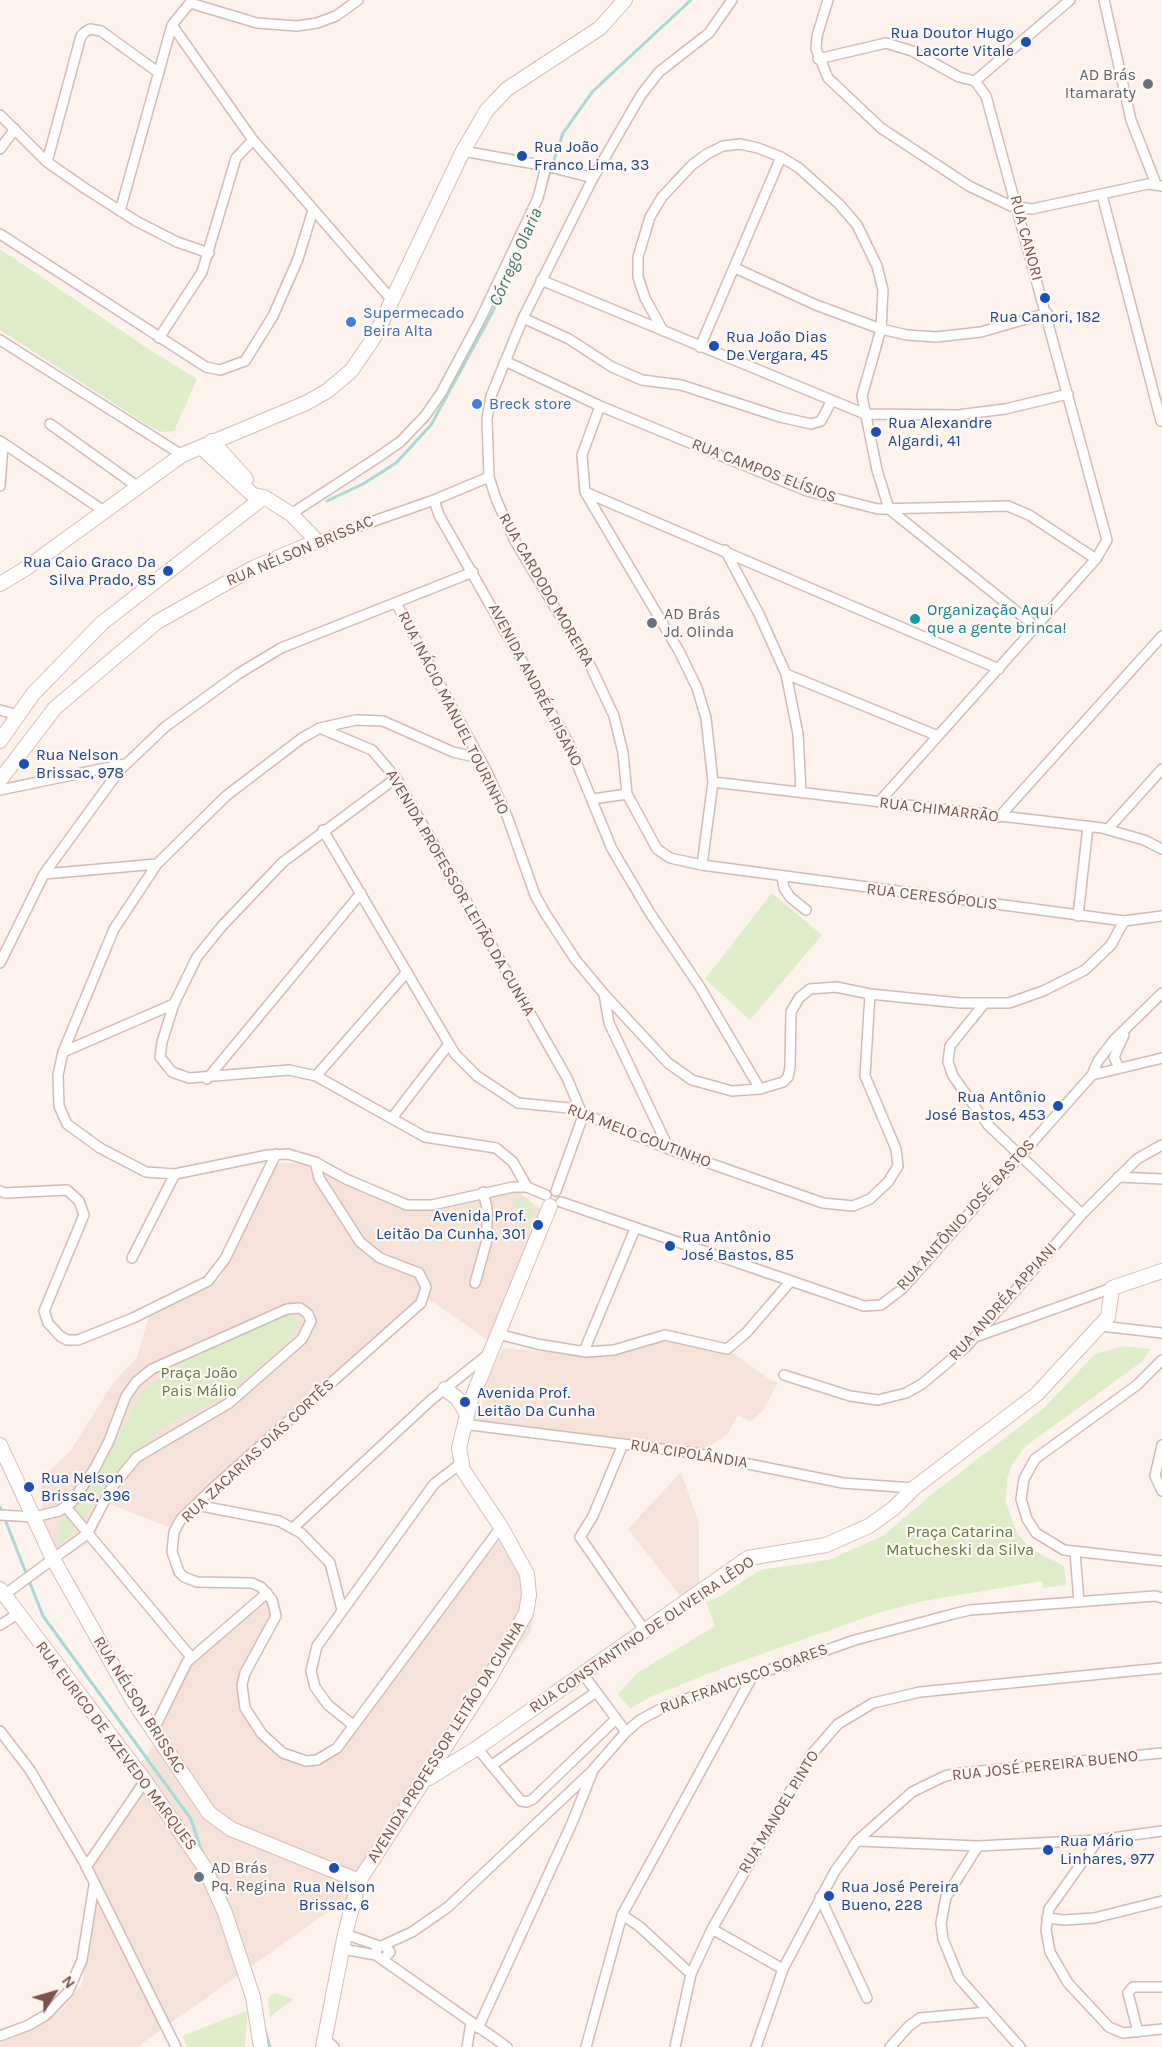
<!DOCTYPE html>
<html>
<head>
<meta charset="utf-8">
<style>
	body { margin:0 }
	#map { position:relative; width:1162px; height:2047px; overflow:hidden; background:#fdf3ec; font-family:Karla,sans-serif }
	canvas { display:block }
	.north { position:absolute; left:24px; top:1963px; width:60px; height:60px; -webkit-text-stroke:4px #fff8f3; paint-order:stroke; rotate:53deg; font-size:16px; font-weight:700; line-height:24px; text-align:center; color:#7a534d }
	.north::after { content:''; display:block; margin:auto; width:21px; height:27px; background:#7a534d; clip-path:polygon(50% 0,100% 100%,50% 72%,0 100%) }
</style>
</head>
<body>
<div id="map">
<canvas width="1162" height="2047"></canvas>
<div class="north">N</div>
</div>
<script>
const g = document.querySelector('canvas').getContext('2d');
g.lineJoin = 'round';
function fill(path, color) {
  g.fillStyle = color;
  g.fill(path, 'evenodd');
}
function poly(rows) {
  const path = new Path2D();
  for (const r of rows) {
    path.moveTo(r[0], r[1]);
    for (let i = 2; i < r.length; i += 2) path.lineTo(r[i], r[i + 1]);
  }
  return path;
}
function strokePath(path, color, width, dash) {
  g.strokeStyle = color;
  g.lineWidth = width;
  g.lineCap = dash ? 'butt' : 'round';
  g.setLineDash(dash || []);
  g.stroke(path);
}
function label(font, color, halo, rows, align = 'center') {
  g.font = font + ' Karla,sans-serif';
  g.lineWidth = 4.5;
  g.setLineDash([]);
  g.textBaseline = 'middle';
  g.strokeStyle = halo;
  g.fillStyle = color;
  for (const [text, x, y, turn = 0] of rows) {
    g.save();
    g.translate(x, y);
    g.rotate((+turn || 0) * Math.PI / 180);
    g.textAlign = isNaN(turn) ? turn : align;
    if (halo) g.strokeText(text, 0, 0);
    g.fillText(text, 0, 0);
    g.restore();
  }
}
fill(poly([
	[277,1163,312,1164,407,1205,519,1192,541,1209,507,1307,491,1342,428,1299,199,1504,176,1530,107,1503,94,1540,62,1559,46,1530,41,1498,42,1478,71,1450,113,1383,137,1357,149,1316,220,1279],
	[674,1339,732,1352,772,1381,778,1382,763,1411,750,1422,738,1415,728,1434,703,1451,477,1423,488,1379,503,1348,600,1356],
	[681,1472,699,1523,699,1586,680,1596,628,1529],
	[501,1539,537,1591,531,1631,426,1771,362,1888,137,2047,0,2047,0,2044,62,2010,82,1984,92,1927,92,1871,192,1662,269,1600,277,1612,245,1677,249,1708,270,1737,290,1752,306,1756,329,1749]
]), '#f5e3da');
fill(poly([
	[0,249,144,346,197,379,174,431,161,432,149,426,0,330],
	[772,893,822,935,750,1020,705,979],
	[513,1198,531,1202,535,1208,526,1232,520,1229],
	[286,1311,297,1319,298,1328,282,1347,226,1396,162,1427,114,1475,61,1547,59,1525,104,1462,144,1390,181,1364],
	[1124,1346,1150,1349,1143,1361,1026,1446,1012,1464,1007,1479,1006,1503,1017,1533,1031,1549,1064,1566,1066,1585,1043,1588,1042,1581,924,1601,881,1612,725,1667,650,1697,630,1709,618,1694,637,1673,715,1626,706,1602,719,1597,760,1570,829,1560,884,1535,932,1494,1044,1408,1095,1354],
	[274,1993,294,1999,270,2017,268,1998],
	[248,2010,245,2047,187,2047,182,2036]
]), '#dfecc9');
strokePath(poly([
	[544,190,563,133,593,91,691,0],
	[327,501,363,484,396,463,431,425,493,311,540,202],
	[0,1507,43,1616,191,1819,203,1855],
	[265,2031,270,2047]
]), '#a5dad6', 3);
const street = poly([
	[732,0,709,33,659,72,641,95,593,178,523,318,491,396,487,419,489,477,496,499,516,543,591,667,614,716,623,753,627,794,657,849,670,858,702,865,1124,921,1162,916],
	[828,0,817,36,816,49,828,78,881,128,969,186,1011,206,1032,209,1148,184,1162,186],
	[1104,0,1131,120,1156,184],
	[172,25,253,140,391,299],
	[818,59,886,43,912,51,959,77,975,81],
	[0,115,47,162,86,189,136,221,177,242,209,253],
	[0,149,15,129],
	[463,151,546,166,593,178],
	[47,162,81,36,85,32,90,29,101,31,159,73],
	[1102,195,1161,421],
	[120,211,172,25,190,3,257,23,297,26,317,23,336,16,358,0],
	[0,234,206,367,220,370,245,361,273,316,298,259,313,210],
	[735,268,816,305,881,329,907,335,936,337,981,332,1047,313],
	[541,280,865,414,958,415,1005,409,1068,394],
	[523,318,569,339,612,367,642,380,681,385,780,417,811,424,821,421,831,402],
	[663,331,645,298,638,277,638,257,650,217,662,197,692,165,707,154,723,146,740,144,758,148,781,157,799,168,839,204,857,225,877,266,883,290,881,329,862,396,877,470,889,509,1036,627],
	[159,338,202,272,236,158,253,140],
	[0,340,182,455],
	[700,347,781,157],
	[505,361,600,406,807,491,878,509,1008,506,1029,515,1096,559],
	[600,406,582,455,585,492,679,651,697,688,706,718,713,782,702,865],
	[50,424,138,487],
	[0,441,104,511],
	[0,486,3,444],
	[585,492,999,669],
	[434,500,439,515,568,742,612,849,650,913,700,987,760,1089],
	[291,514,377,458,400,442,425,416,441,393,481,318,538,198,546,166],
	[317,541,434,500,489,477],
	[725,550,759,614,786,674,798,734,801,792],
	[396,603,487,772,507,816,535,895,545,913,575,959,604,994,668,1063,692,1080,732,1091,760,1089,783,1082,788,1077,790,1067,791,1012,799,998,810,989,836,987,870,994,960,1003,1009,1003,1043,991,1085,970,1111,945,1124,921],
	[786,674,938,736],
	[0,710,18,715],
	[322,729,372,750,396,778,567,1078,583,1116,556,1191],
	[479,758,453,752,383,721,356,720,320,728,302,738,226,796,157,864,114,929,63,1052,58,1075,59,1106,67,1124,100,1148,146,1172,175,1174,268,1155,288,1154,315,1162,346,1179,407,1205,432,1205,513,1187,527,1187,546,1195],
	[396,778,283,862,222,926,197,957,174,1004,162,1042,160,1057,172,1072,189,1078,289,1070,316,1076,425,1137,496,1148,513,1162,527,1187],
	[713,782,1102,828,1144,840,1162,849],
	[0,790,125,764],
	[593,799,627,794],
	[879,802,1096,559,1107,540,986,96,975,81,1070,0],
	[999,817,1162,636],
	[1108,829,1162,769],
	[323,830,455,1054,477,1076,518,1103,569,1108,669,1149,823,1203,853,1206,870,1199,888,1182,898,1166,896,1149,865,1076,870,994],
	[44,874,157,864],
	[782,877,784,888,790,897,806,910],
	[1078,916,1088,826],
	[0,963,44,874,119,771,165,727,238,674,281,648,473,572],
	[604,994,609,1023,669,1149],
	[983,1005,950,1046,948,1062,953,1076,988,1125,1082,1214],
	[63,1052,174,1004],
	[1119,1068,1114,1057,1124,1035],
	[1092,1075,1162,1058],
	[316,1076,407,972],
	[207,1079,361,893],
	[392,1118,449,1044],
	[315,1162,319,1178,360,1242,380,1258,419,1273,426,1287,421,1303,213,1488,181,1519,174,1532,172,1552,179,1572,184,1577,197,1582,252,1583,261,1587,272,1600,276,1616,245,1673,242,1685,245,1708,262,1734,283,1753,306,1761,317,1760,337,1748,501,1527],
	[1118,1177,1162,1179],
	[0,1191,5,1193,67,1190,79,1201,84,1215,44,1311,48,1323,60,1336,67,1340,78,1340,133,1318,208,1281,225,1259,276,1154],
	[561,1202,864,1306,881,1305,902,1289,1092,1075,1098,1061,1114,1040,1162,993],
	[132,1258,175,1174],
	[475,1283,487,1240,487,1208,483,1192],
	[1101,1326,1162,1333],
	[498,1334,537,1344,586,1352,614,1350,665,1335,727,1349,746,1333,790,1282],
	[978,1336,1112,1288],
	[584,1351,635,1229],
	[1162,1360,1137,1385,1035,1459,1024,1479,1021,1499,1027,1519,1036,1533,1064,1550,1162,1561],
	[784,1375,850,1396,878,1400,906,1393,922,1384,966,1347,1082,1214,1137,1159,1162,1145],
	[463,1424,694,1453,843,1483,914,1488],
	[623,1444,593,1516,580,1537,645,1631],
	[1162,1445,1155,1476,1162,1491],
	[196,1505,279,1521,301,1533,330,1563,342,1610],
	[66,1507,191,1657],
	[0,1515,34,1517,59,1511,72,1502,95,1468,109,1441,126,1396,136,1382,152,1369,287,1309,300,1308,308,1314,311,1321,302,1339,229,1403,137,1457,112,1487,87,1534,4,1595],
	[293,1528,431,1400,491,1352],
	[1075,1552,1079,1602],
	[0,1625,18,1614],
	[583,1674,626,1732],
	[353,1725,328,1705,315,1687,311,1671,317,1646,434,1484,460,1464],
	[0,1731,30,1770,84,1862,176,2047],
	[153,1731,187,1662,267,1593],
	[477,1748,521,1801,527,1802,533,1799,616,1719],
	[492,1765,596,1692],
	[1098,1840,1049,1909,1046,1930,1050,1952,1068,1983,1109,2027,1123,2033,1162,2029],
	[857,1841,978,1846,1098,1840,1162,1831],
	[978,1846,946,1897,941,1923,943,1939,959,1978,1020,2047],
	[86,1867,145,1781],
	[820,1897,867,1998],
	[622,1915,639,1926,691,1974],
	[1047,1918,1064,1920,1094,1918,1162,1901],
	[712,1929,783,1969],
	[345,1934,379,1946],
	[384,1945,390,1952,383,1960,376,1955,377,1948,412,1932,448,1907,592,1771,626,1732,640,1720,666,1706,855,1640,953,1614,970,1610,1155,1596,1162,1598],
	[342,1949,376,1955],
	[383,1960,507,2047],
	[478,2028,572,1823,592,1773],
	[1138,2032,1128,1993,1133,1987,1162,1987],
	[0,2036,29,2025,46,2015,68,1992,82,1960,94,1885],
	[325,2039,334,2047],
	[467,2047,471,2023],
	[586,2047,622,1915,752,1677],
	[675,2047,691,1974,712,1929,811,1755,838,1724,873,1703,920,1692,1162,1668],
	[756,2047,783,1969,835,1871,857,1841,912,1792,945,1776,960,1773,1162,1753],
	[890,2047,909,2026,920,2018,987,2012]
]);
const secondary = poly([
	[212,441,246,479],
	[0,584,25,569,182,455,306,403,327,391,351,371,375,336,463,151,487,110,507,89,600,28,625,0],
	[0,741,33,694,102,623,264,497],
	[0,780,55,708,157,622,253,568,317,541,291,514,264,497,253,495,201,447],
	[445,1389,457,1398,467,1414],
	[0,1445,53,1559,132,1699,209,1813,231,1829,359,1881],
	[0,1589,145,1781,205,1868,225,1913,253,1997,261,2047],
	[429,1778,477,1748,748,1558,826,1545,869,1526,894,1508,914,1488,1037,1394,1108,1317,1112,1288,1162,1271],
	[323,2047,345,1934,359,1881,489,1679,526,1613,529,1595,527,1574,501,1527,463,1470,459,1448,470,1403,550,1206]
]);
strokePath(street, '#d3bab3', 12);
strokePath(secondary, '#d8bbb3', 16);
strokePath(street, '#fff', 9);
strokePath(secondary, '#fff', 14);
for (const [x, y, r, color] of [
	[1026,42,6,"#1a4fb4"],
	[1148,84,6,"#6b7280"],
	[522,156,6,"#1a4fb4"],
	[1045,298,6,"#1a4fb4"],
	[351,322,6,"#3f7fe0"],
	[714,346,6,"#1a4fb4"],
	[477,404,6,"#3f7fe0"],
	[876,432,6,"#1a4fb4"],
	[168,571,6,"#1a4fb4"],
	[915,619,6,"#0f9aa8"],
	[652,623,6,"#6b7280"],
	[24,764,6,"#1a4fb4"],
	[1058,1106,6,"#1a4fb4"],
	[538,1225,6,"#1a4fb4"],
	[670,1246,6,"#1a4fb4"],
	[465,1402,6,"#1a4fb4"],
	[29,1487,6,"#1a4fb4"],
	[1048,1850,6,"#1a4fb4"],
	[334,1868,6,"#1a4fb4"],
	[199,1877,6,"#6b7280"],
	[829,1896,6,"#1a4fb4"]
]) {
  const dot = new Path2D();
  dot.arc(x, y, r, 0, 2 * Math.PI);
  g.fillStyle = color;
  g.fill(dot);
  strokePath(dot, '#fff8f3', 2);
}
label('16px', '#164399', '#fff8f3', [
	["Rua Doutor Hugo",1014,33,"right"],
	["Lacorte Vitale",1014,51,"right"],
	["Rua João",534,147],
	["Franco Lima, 33",534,165],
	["Rua Canori, 182",1045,317,"center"],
	["Rua João Dias",726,337],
	["De Vergara, 45",726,355],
	["Rua Alexandre",888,423],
	["Algardi, 41",888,441],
	["Rua Caio Graco Da",156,562,"right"],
	["Silva Prado, 85",156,580,"right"],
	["Rua Nelson",36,755],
	["Brissac, 978",36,773],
	["Rua Antônio",1046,1097,"right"],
	["José Bastos, 453",1046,1115,"right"],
	["Avenida Prof.",526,1216,"right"],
	["Leitão Da Cunha, 301",526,1234,"right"],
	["Rua Antônio",682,1237],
	["José Bastos, 85",682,1255],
	["Avenida Prof.",477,1393],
	["Leitão Da Cunha",477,1411],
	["Rua Nelson",41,1478],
	["Brissac, 396",41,1496],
	["Rua Mário",1060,1841],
	["Linhares, 977",1060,1859],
	["Rua Nelson",334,1887,"center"],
	["Brissac, 6",334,1905,"center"],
	["Rua José Pereira",841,1887],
	["Bueno, 228",841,1905]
], 'left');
label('16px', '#5b616d', '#fff8f3', [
	["AD Brás",1136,75,"right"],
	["Itamaraty",1136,93,"right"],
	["AD Brás",664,614],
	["Jd. Olinda",664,632],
	["AD Brás",211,1868],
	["Pq. Regina",211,1886]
], 'left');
label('16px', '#7a534d', '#fff8f3', [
	["RUA CANORI",1026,238,75],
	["RUA CAMPOS ELÍSIOS",764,471,21],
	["RUA NÉLSON BRISSAC",300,551,-23],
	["RUA CARDODO MOREIRA",546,590,60],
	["AVENIDA ANDRÉA PISANO",535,685,62],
	["RUA INÁCIO MANUEL TOURINHO",453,713,63],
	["RUA CHIMARRÃO",939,810,7],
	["AVENIDA PROFESSOR LEITÃO DA CUNHA",460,893,60],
	["RUA CERESÓPOLIS",932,897,7],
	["RUA MELO COUTINHO",639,1136,21],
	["RUA ANTÔNIO JOSÉ BASTOS",966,1215,-48],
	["RUA ANDRÉA APPIANI",1003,1302,-48],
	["RUA ZACARIAS DIAS CORTÊS",258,1451,-43],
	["RUA CIPOLÂNDIA",689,1454,9],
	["RUA CONSTANTINO DE OLIVEIRA LÊDO",642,1635,-34],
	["RUA FRANCISCO SOARES",744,1679,-20],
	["RUA NÉLSON BRISSAC",139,1705,58],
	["AVENIDA PROFESSOR LEITÃO DA CUNHA",446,1742,-58],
	["RUA EURICO DE AZEVEDO MARQUES",116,1746,53],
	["RUA JOSÉ PEREIRA BUENO",1045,1766,-6],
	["RUA MANOEL PINTO",779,1812,-59]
]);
label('16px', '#366cbe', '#fff8f3', [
	["Supermecado",363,313],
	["Beira Alta",363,331],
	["Breck store",489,404]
], 'left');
label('16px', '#0d838f', '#fff8f3', [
	["Organização Aqui",927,610],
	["que a gente brinca!",927,628]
], 'left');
label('16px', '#5e7942', '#fff8f3', [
	["Praça João",199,1373],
	["Pais Málio",199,1391],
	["Praça Catarina",960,1532],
	["Matucheski da Silva",960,1550]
]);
label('italic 18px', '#3d7673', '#fff8f3', [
	["Córrego Olaria",516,257,-66]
]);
</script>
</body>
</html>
